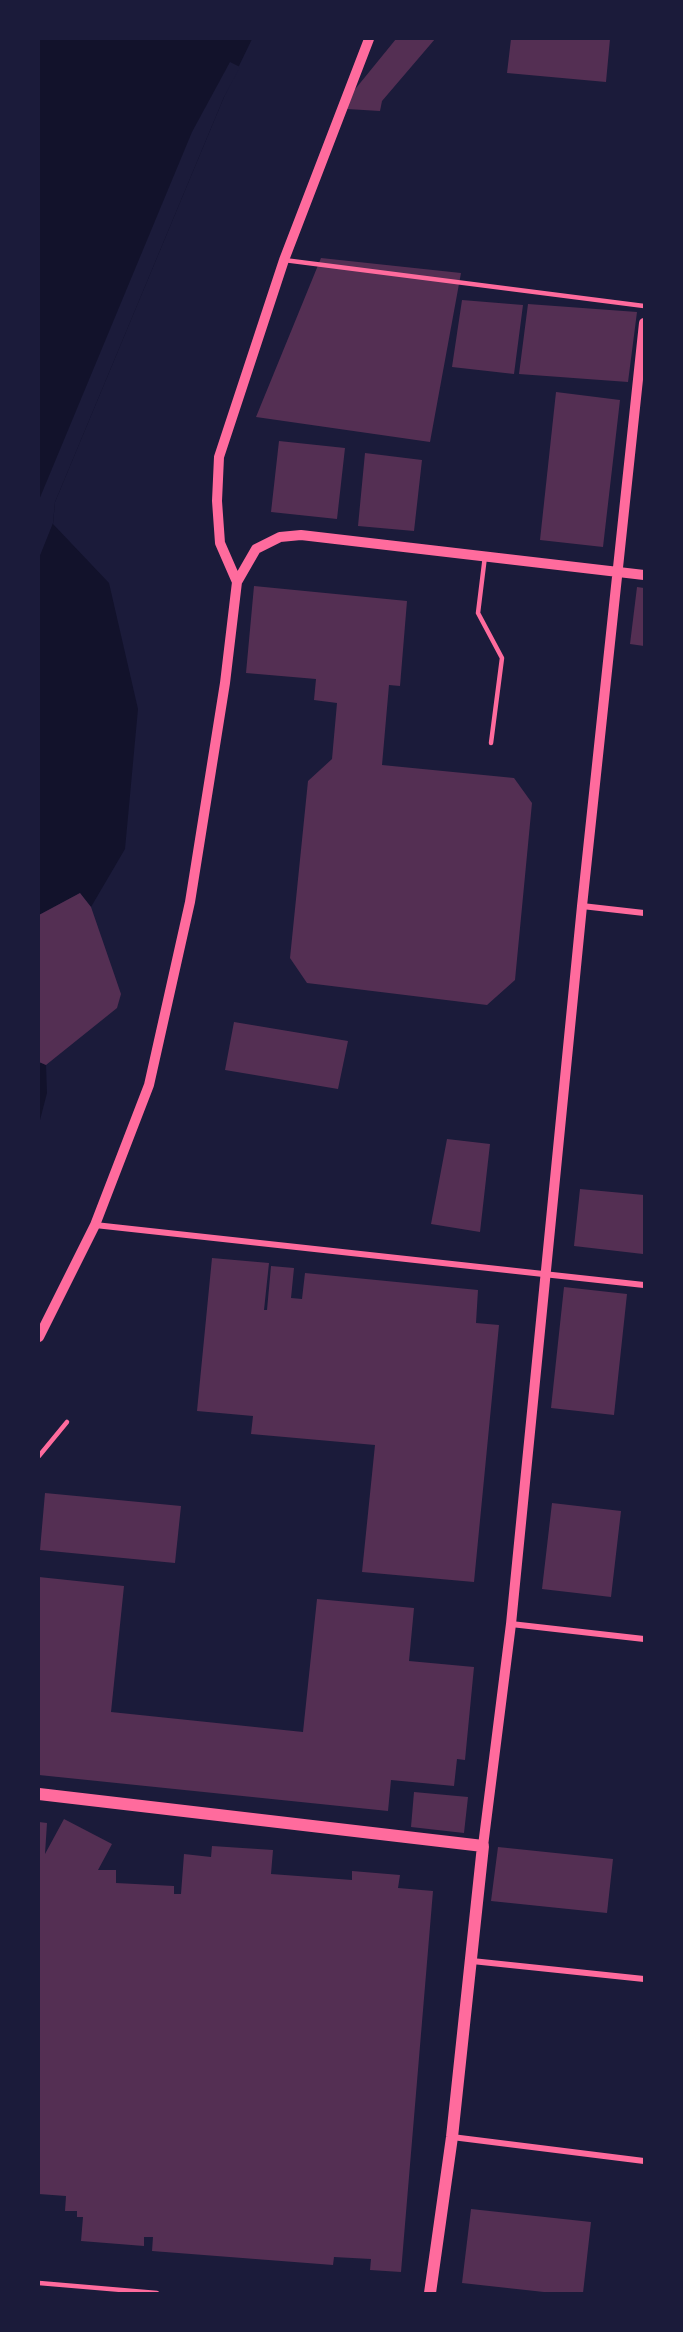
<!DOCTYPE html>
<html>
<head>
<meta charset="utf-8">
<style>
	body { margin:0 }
	#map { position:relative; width:683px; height:2332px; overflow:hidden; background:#1b1b3a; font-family:Rubik,sans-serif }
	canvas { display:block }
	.frame { position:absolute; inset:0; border:40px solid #1b1b3a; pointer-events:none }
</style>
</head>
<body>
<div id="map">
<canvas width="683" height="2332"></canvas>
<div class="frame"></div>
</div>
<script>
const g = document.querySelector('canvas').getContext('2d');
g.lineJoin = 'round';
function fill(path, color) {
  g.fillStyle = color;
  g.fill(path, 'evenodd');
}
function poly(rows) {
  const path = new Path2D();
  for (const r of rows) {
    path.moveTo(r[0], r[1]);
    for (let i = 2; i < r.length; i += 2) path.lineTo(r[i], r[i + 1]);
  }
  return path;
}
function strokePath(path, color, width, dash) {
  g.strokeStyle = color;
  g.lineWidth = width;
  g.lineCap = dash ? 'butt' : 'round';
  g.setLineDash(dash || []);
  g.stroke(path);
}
fill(poly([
	[39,39,252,39,224,97,55,502,53,524,109,583,138,709,125,849,91,907,80,893,39,915],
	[39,1062,46,1065,47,1093,39,1124]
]), '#12122b');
fill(poly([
	[230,62,240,67,224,97,55,502,53,523,39,558,39,500,192,132]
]), '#1b1b3a');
fill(poly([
	[396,39,435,39,382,101,380,111,347,109,352,93],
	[511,39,610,39,606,82,507,73],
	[321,258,461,273,430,442,256,417],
	[462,300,523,305,514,374,452,367],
	[528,304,637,312,628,382,519,374],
	[556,392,620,400,603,547,540,540],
	[279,441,345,448,337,519,271,512],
	[365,453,422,460,414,531,358,526],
	[254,586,407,601,400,686,389,685,382,765,514,778,532,803,515,980,487,1005,307,983,290,958,308,781,332,759,337,703,314,700,316,679,246,673],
	[637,587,644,588,644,646,630,644],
	[80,893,91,907,121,994,117,1008,46,1065,39,1062,39,915],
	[234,1022,348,1041,338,1089,225,1070],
	[447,1139,490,1144,480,1232,431,1224],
	[580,1189,644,1195,643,1254,574,1246],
	[212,1258,269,1263,264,1310,267,1310,271,1266,294,1268,291,1298,302,1299,305,1273,478,1290,476,1323,499,1325,474,1582,362,1572,375,1445,251,1434,253,1416,197,1411],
	[564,1287,627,1294,614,1415,551,1408],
	[45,1493,181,1506,175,1563,40,1550],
	[552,1503,621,1511,611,1597,542,1589],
	[39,1577,124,1586,111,1712,303,1732,317,1599,414,1608,409,1661,474,1667,465,1760,457,1759,454,1786,391,1780,388,1811,39,1775],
	[414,1792,468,1797,464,1833,411,1827],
	[64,1819,112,1844,98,1870,116,1870,116,1883,174,1886,174,1894,181,1894,184,1854,211,1857,212,1846,273,1850,271,1874,352,1880,352,1871,400,1875,398,1888,433,1891,401,2272,370,2270,371,2259,334,2257,333,2265,152,2251,153,2237,144,2237,144,2246,81,2241,83,2217,77,2217,77,2211,65,2211,66,2196,39,2194,39,1822,47,1823,45,1854],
	[498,1847,613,1859,607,1913,491,1901],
	[471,2209,591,2222,583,2293,553,2293,462,2283]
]), '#542f53');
strokePath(poly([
	[284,260,644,306],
	[485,556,478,613,502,658,491,743],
	[39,1456,67,1422],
	[39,2283,157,2293]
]), '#ff6b9d', 4.5);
strokePath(poly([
	[582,906,644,913],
	[95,1225,644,1285],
	[511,1624,644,1639],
	[472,1961,644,1979],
	[452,2137,644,2161]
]), '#ff6b9d', 6);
strokePath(poly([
	[237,582,220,543,217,501,219,457,284,260,369,39],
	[39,1337,95,1225,149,1085,190,902,225,683,237,582,256,549,280,537,301,535,644,575],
	[483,1846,511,1624,582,906,644,323]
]), '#ff6b9d', 10);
strokePath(poly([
	[39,1794,483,1846,452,2137,430,2293]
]), '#ff6b9d', 12);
</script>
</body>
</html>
